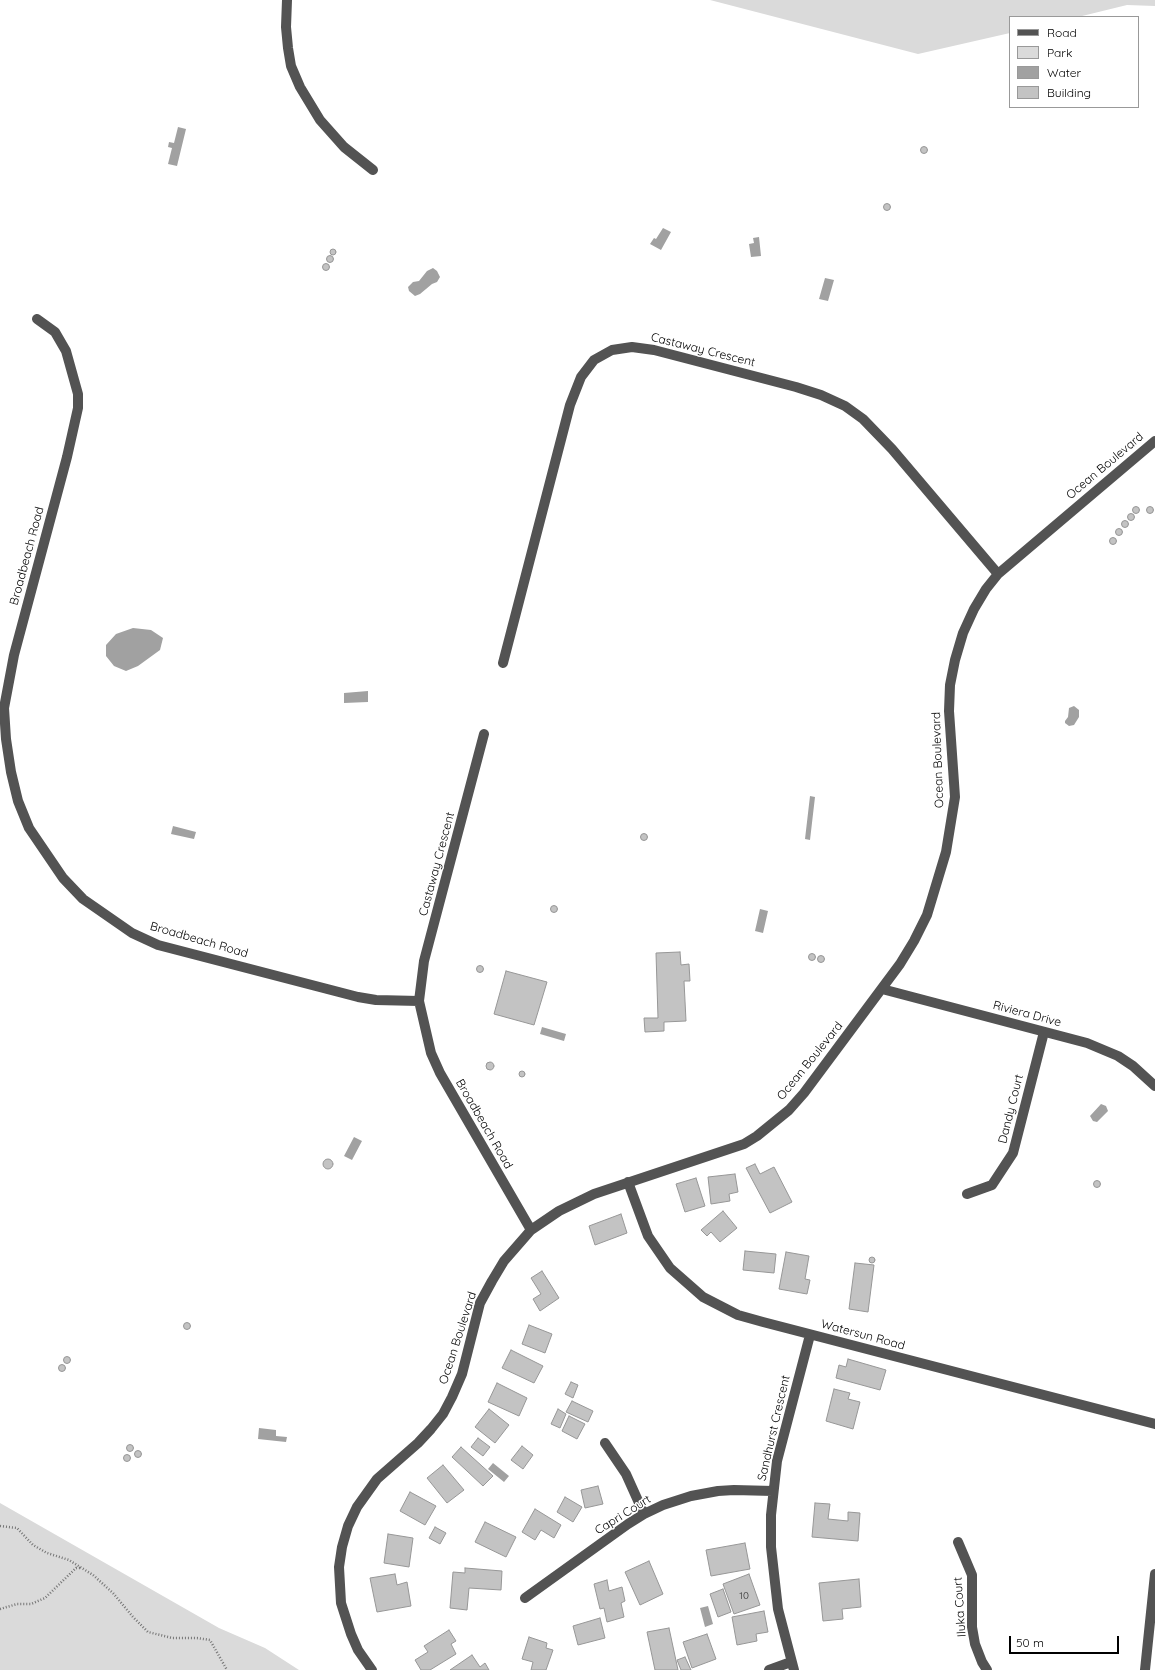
<!DOCTYPE html>
<html>
<head>
<meta charset="utf-8">
<style>
	body { margin:0 }
	#map { position:relative; width:1155px; height:1670px; overflow:hidden; background:#fff; font-family:Quicksand,sans-serif }
	canvas { display:block }
	.legend { position:absolute; left:1009px; top:16px; width:130px; height:92px; box-sizing:border-box; background:#fff; border:1px solid #999; margin:0; padding:5px 7px; list-style:none; font-size:12px; color:#000 }
	.legend li { display:flex; align-items:center; gap:8px; height:20px }
	.legend b { width:20px; border:1px solid #999 }
	.scale { position:absolute; left:1009px; top:1636px; width:110px; height:18px; box-sizing:border-box; border:2px solid #000; border-top:0; padding-left:5px; font-size:12px; line-height:14px; white-space:nowrap; color:#000; -webkit-text-stroke:3px #fff; paint-order:stroke }
</style>
</head>
<body>
<div id="map">
<canvas width="1155" height="1670"></canvas>
<ul class="legend">
<li><b style="height:5px;background:#535353"></b>Road</li>
<li><b style="height:11px;background:#dadada"></b>Park</li>
<li><b style="height:11px;background:#a1a1a1"></b>Water</li>
<li><b style="height:11px;background:#c3c3c3"></b>Building</li>
</ul>
<div class="scale">50 m</div>
</div>
<script>
const g = document.querySelector('canvas').getContext('2d');
g.lineJoin = 'round';
function fill(path, color) {
  g.fillStyle = color;
  g.fill(path, 'evenodd');
}
function poly(rows) {
  const path = new Path2D();
  for (const r of rows) {
    if (r.length === 3) {
      path.moveTo(r[0] + r[2], r[1]);
      path.arc(r[0], r[1], r[2], 0, 2 * Math.PI);
      continue;
    }
    path.moveTo(r[0], r[1]);
    for (let i = 2; i < r.length; i += 2) path.lineTo(r[i], r[i + 1]);
  }
  return path;
}
function strokePath(path, color, width, dash) {
  g.strokeStyle = color;
  g.lineWidth = width;
  g.lineCap = dash ? 'butt' : 'round';
  g.setLineDash(dash || []);
  g.stroke(path);
}
function label(font, color, halo, rows, align = 'center') {
  g.font = font + ' Quicksand,sans-serif';
  g.lineWidth = 3;
  g.setLineDash([]);
  g.textBaseline = 'middle';
  g.strokeStyle = halo;
  g.fillStyle = color;
  for (const [text, x, y, turn = 0] of rows) {
    g.save();
    g.translate(x, y);
    g.rotate((+turn || 0) * Math.PI / 180);
    g.textAlign = isNaN(turn) ? turn : align;
    if (halo) g.strokeText(text, 0, 0);
    g.fillText(text, 0, 0);
    g.restore();
  }
}
fill(poly([
	[710,0,1155,0,1155,6,1127,5,1078,17,1010,17,1010,33,918,54],
	[0,1503,219,1628,265,1648,299,1670,0,1670]
]), '#dadada');
fill(poly([
	[178,127,186,129,177,166,168,164,172,148,168,147,169,142,174,143],
	[663,228,671,232,661,250,650,244,654,238,656,239],
	[759,237,761,256,751,257,749,244,754,243,753,238],
	[433,268,437,271,440,277,437,282,432,284,420,294,415,296,409,291,408,287,413,282,419,281,427,271],
	[825,278,834,280,828,301,819,299],
	[133,628,151,630,163,638,160,650,138,666,126,671,114,666,106,656,106,645,116,634],
	[368,691,368,702,344,703,344,693],
	[1074,706,1079,710,1079,717,1074,725,1069,726,1065,723,1065,721,1068,717,1069,708],
	[810,796,815,797,810,840,805,839],
	[173,826,196,832,194,839,171,834],
	[760,909,768,911,763,933,755,931],
	[542,1027,566,1034,564,1041,540,1034],
	[1101,1104,1106,1106,1108,1111,1097,1122,1093,1121,1090,1116],
	[354,1137,362,1141,352,1160,344,1156],
	[259,1428,276,1430,276,1436,287,1437,286,1442,258,1439],
	[493,1463,509,1476,504,1482,488,1469],
	[708,1606,713,1624,705,1627,700,1608]
]), '#a1a1a1');
const building = poly([
	[924,150,3.5],
	[887,207,3.5],
	[333,252,3],
	[330,259,3.5],
	[326,267,3.5],
	[1150,510,3.5],
	[1136,510,3.5],
	[1131,517,3.5],
	[1125,524,3.5],
	[1119,532,3.5],
	[1113,541,3.5],
	[644,837,3.5],
	[554,909,3.5],
	[680,952,681,965,689,964,690,981,684,981,686,1021,664,1022,664,1031,645,1032,644,1018,658,1018,656,953,680,952],
	[812,957,3.5],
	[821,959,3.5],
	[480,969,3.5],
	[506,971,547,982,534,1025,494,1014,506,971],
	[490,1066,4],
	[522,1074,3],
	[328,1164,5],
	[755,1164,760,1174,774,1167,792,1202,770,1213,746,1168,755,1164],
	[735,1174,738,1192,729,1194,730,1201,711,1204,708,1177,735,1174],
	[696,1178,705,1206,685,1212,676,1184,696,1178],
	[1097,1184,3.5],
	[723,1211,737,1228,720,1242,711,1232,707,1236,701,1230,723,1211],
	[621,1214,627,1233,595,1245,589,1226,621,1214],
	[745,1251,776,1254,774,1273,743,1270,745,1251],
	[786,1252,809,1256,805,1279,810,1280,807,1294,779,1289,786,1252],
	[872,1260,3],
	[855,1263,874,1265,868,1312,849,1309,855,1263],
	[542,1271,559,1298,540,1311,533,1299,541,1294,531,1278,542,1271],
	[187,1326,3.5],
	[529,1325,552,1334,545,1353,522,1344,529,1325],
	[511,1350,543,1366,534,1383,502,1368,511,1350],
	[67,1360,3.5],
	[848,1359,886,1370,880,1390,836,1378,839,1365,846,1367,848,1359],
	[62,1368,3.5],
	[571,1382,578,1385,573,1398,565,1394,571,1382],
	[497,1383,527,1398,519,1416,488,1402,497,1383],
	[834,1389,850,1393,848,1399,860,1402,853,1429,826,1421,834,1389],
	[572,1401,593,1411,588,1422,566,1412,572,1401],
	[489,1409,509,1425,495,1443,475,1427,489,1409],
	[558,1409,566,1414,560,1428,551,1424,558,1409],
	[569,1416,585,1424,577,1439,562,1431,569,1416],
	[478,1438,490,1447,483,1456,471,1447,478,1438],
	[130,1448,3.5],
	[522,1446,533,1455,523,1469,511,1460,522,1446],
	[461,1447,493,1476,483,1486,452,1457,461,1447],
	[138,1454,3.5],
	[127,1458,3.5],
	[443,1465,464,1490,447,1503,427,1478,443,1465],
	[598,1486,603,1504,585,1508,581,1490,598,1486],
	[410,1492,436,1506,425,1525,400,1511,410,1492],
	[565,1497,582,1507,573,1522,557,1512,565,1497],
	[815,1503,830,1504,828,1519,848,1521,848,1512,860,1513,858,1541,812,1537,815,1503],
	[535,1509,561,1525,554,1538,541,1530,535,1540,522,1532,535,1509],
	[485,1522,516,1537,506,1557,475,1542,485,1522],
	[435,1527,446,1533,440,1544,429,1538,435,1527],
	[388,1534,413,1538,409,1567,384,1563,388,1534],
	[745,1543,750,1569,711,1576,706,1550,745,1543],
	[649,1561,663,1594,640,1605,625,1572,649,1561],
	[465,1568,502,1571,501,1590,469,1588,467,1610,450,1608,453,1572,465,1573,465,1568],
	[395,1574,397,1585,407,1582,411,1606,377,1612,370,1578,395,1574],
	[749,1574,760,1605,734,1614,723,1584,749,1574],
	[859,1579,861,1607,842,1609,843,1619,823,1621,819,1583,859,1579],
	[607,1580,609,1591,622,1587,625,1601,621,1603,624,1617,607,1622,604,1608,600,1609,594,1584,607,1580],
	[723,1589,731,1612,718,1617,710,1594,723,1589],
	[764,1611,768,1632,756,1634,757,1641,737,1645,732,1617,764,1611],
	[600,1618,605,1638,578,1645,573,1626,600,1618],
	[669,1628,678,1670,655,1670,647,1632,669,1628],
	[449,1630,456,1641,451,1644,456,1654,430,1670,421,1670,415,1660,428,1652,424,1646,449,1630],
	[707,1634,716,1659,692,1668,683,1642,707,1634],
	[529,1637,547,1643,546,1648,553,1650,546,1670,531,1670,533,1662,522,1659,529,1637],
	[472,1655,480,1667,485,1663,489,1670,450,1670,472,1655],
	[685,1657,691,1670,681,1670,677,1660,685,1657]
]);
fill(building, '#c3c3c3');
strokePath(building, '#979797', 1);
strokePath(poly([
	[0,1526,17,1528,33,1545,47,1553,69,1560,93,1575,113,1593,133,1617,148,1632,172,1638,197,1638,210,1640,227,1670],
	[0,1609,17,1604,31,1604,45,1598,76,1568,81,1568]
]), '#757575', 2.5, [1, 2]);
strokePath(poly([
	[287,0,286,27,288,48,291,66,300,87,320,120,344,147,373,170],
	[37,319,55,332,66,351,78,394,78,408,67,457,14,655,4,708,6,739,11,772,18,801,29,828,63,878,83,899,132,933,158,945,358,997,376,1000,419,1001,431,1053,440,1073,531,1230],
	[503,663,570,405,581,377,594,360,612,350,632,347,654,350,796,387,821,395,845,406,863,419,892,449,998,574],
	[882,989,1087,1043,1118,1056,1133,1066,1155,1086],
	[419,1001,424,961,484,734],
	[628,1182,648,1236,670,1268,703,1297,738,1315,763,1322,1155,1424],
	[967,1194,992,1185,1013,1153,1044,1032],
	[605,1443,626,1474,644,1514],
	[958,1542,972,1575,972,1627,975,1644,982,1662,987,1670],
	[525,1598,628,1524,644,1514,663,1505,691,1496,718,1491,734,1490,773,1491],
	[372,1670,358,1650,351,1634,341,1603,339,1567,342,1547,348,1526,357,1507,377,1479,418,1443,431,1429,443,1414,452,1397,462,1374,480,1303,492,1281,504,1261,531,1230,559,1211,594,1194,744,1144,757,1136,789,1110,804,1093,900,964,914,941,927,915,946,852,955,797,949,711,950,685,955,660,963,633,974,609,986,589,998,574,1155,441],
	[769,1670,791,1662],
	[794,1670,778,1609,771,1547,771,1515,777,1461,810,1335],
	[1145,1670,1155,1574]
]), '#535353', 10);
label('10px', '#313131', null, [
	["10",744,1596]
]);
label('12px', '#000', '#fff', [
	["Castaway Crescent",703,350,14],
	["Ocean Boulevard",1105,466,-40],
	["Broadbeach Road",27,556,-75],
	["Ocean Boulevard",938,760,-92],
	["Castaway Crescent",437,864,-75],
	["Broadbeach Road",199,940,16],
	["Riviera Drive",1027,1014,15],
	["Ocean Boulevard",810,1061,-51],
	["Dandy Court",1011,1109,-76],
	["Broadbeach Road",484,1124,60],
	["Watersun Road",863,1335,15],
	["Ocean Boulevard",458,1338,-72],
	["Sandhurst Crescent",774,1428,-77],
	["Capri Court",623,1515,-32],
	["Iluka Court",960,1607,-94]
]);
</script>
</body>
</html>
